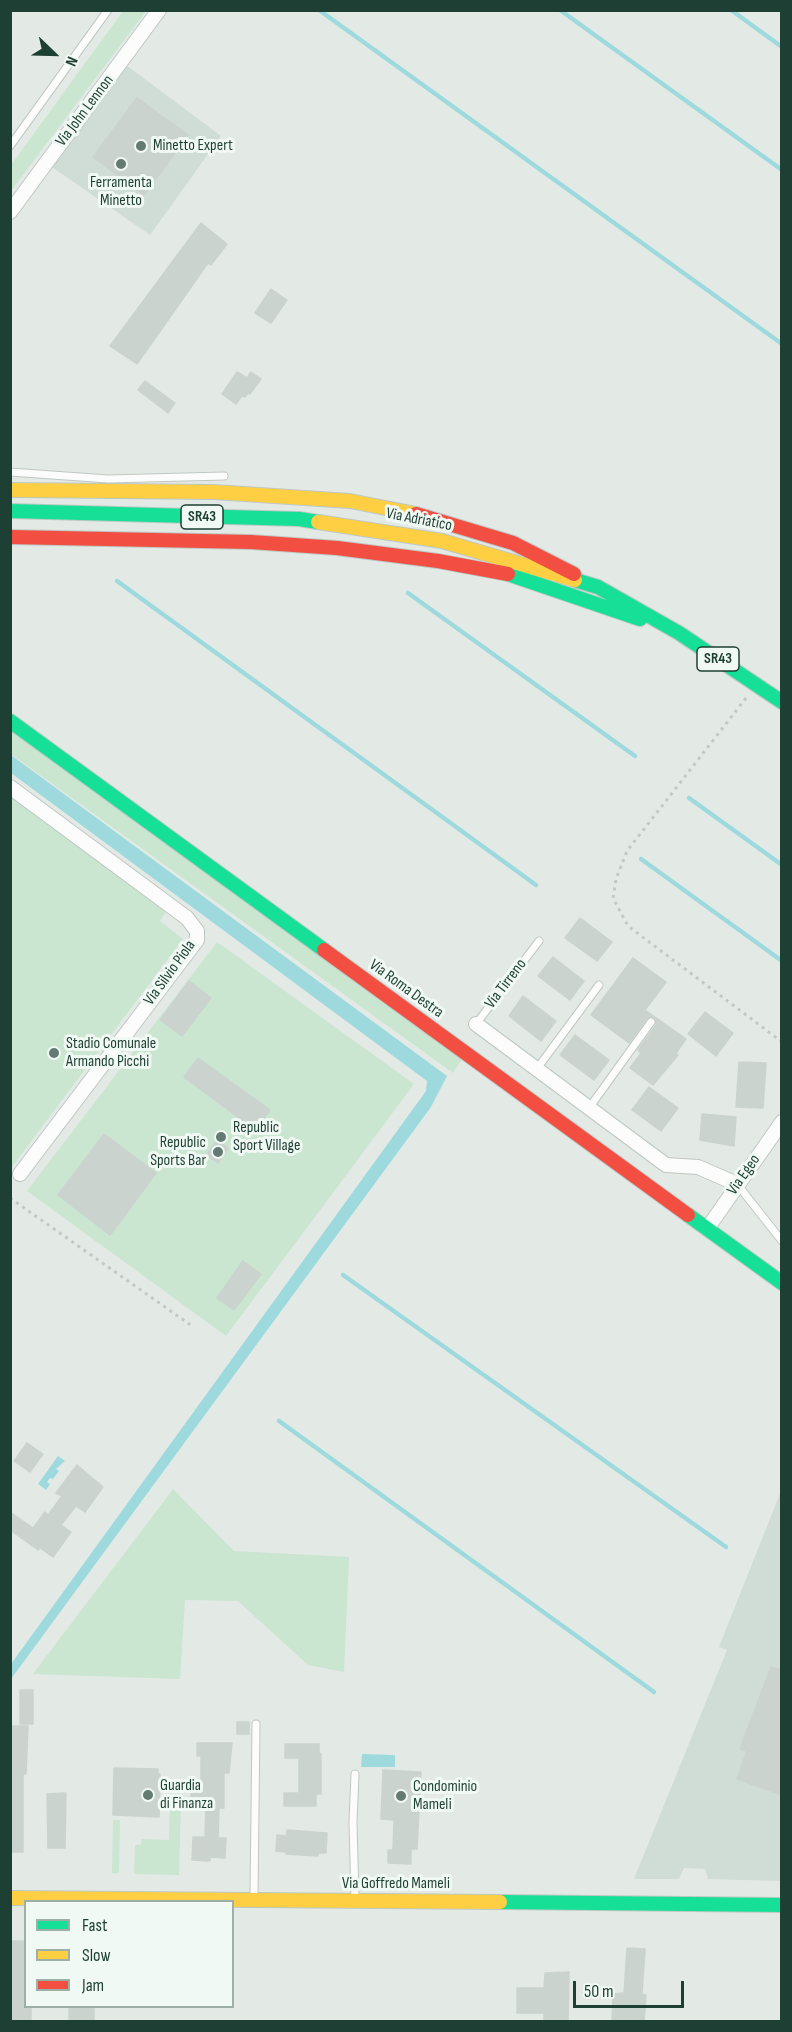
<!DOCTYPE html>
<html>
<head>
<meta charset="utf-8">
<style>
	body { margin:0 }
	#map { position:relative; width:792px; height:2032px; overflow:hidden; background:#e3eae6; font-family:"Sofia Sans Condensed",sans-serif }
	canvas { display:block }
	.frame { position:absolute; inset:0; border:12px solid #1e3f33; pointer-events:none }
	.legend { position:absolute; left:24px; top:1900px; width:210px; height:108px; box-sizing:border-box; background:#f1f9f4; border:2px solid #9dafa7; margin:0; padding:8px 10px; list-style:none; font-size:18px; color:#1e3f33 }
	.legend li { display:flex; align-items:center; gap:12px; height:30px }
	.legend b { width:30px; border:2px solid #9dafa7 }
	.north { position:absolute; left:24px; top:24px; width:60px; height:60px; -webkit-text-stroke:4px #f1f9f4; paint-order:stroke; rotate:113deg; font-size:16px; font-weight:700; line-height:24px; text-align:center; color:#1e3f33 }
	.north::after { content:''; display:block; margin:auto; width:21px; height:27px; background:#1e3f33; clip-path:polygon(50% 0,100% 100%,50% 72%,0 100%) }
	.scale { position:absolute; left:573px; top:1981px; width:111px; height:27px; box-sizing:border-box; border:3px solid #1e3f33; border-top:0; padding-left:8px; font-size:18px; line-height:21px; white-space:nowrap; color:#1e3f33; -webkit-text-stroke:4px #f1f9f4; paint-order:stroke }
</style>
</head>
<body>
<div id="map">
<canvas width="792" height="2032"></canvas>
<div class="frame"></div>
<ul class="legend">
<li><b style="height:8px;background:#16e098"></b>Fast</li>
<li><b style="height:8px;background:#ffcf43"></b>Slow</li>
<li><b style="height:8px;background:#f24e42"></b>Jam</li>
</ul>
<div class="north">N</div>
<div class="scale">50 m</div>
</div>
<script>
const g = document.querySelector('canvas').getContext('2d');
g.lineJoin = 'round';
function fill(path, color) {
  g.fillStyle = color;
  g.fill(path, 'evenodd');
}
function poly(rows) {
  const path = new Path2D();
  for (const r of rows) {
    path.moveTo(r[0], r[1]);
    for (let i = 2; i < r.length; i += 2) path.lineTo(r[i], r[i + 1]);
  }
  return path;
}
function strokePath(path, color, width, dash) {
  g.strokeStyle = color;
  g.lineWidth = width;
  g.lineCap = dash ? 'butt' : 'round';
  g.setLineDash(dash || []);
  g.stroke(path);
}
function label(font, color, halo, rows, align = 'center') {
  g.font = font + ' "Sofia Sans Condensed",sans-serif';
  g.lineWidth = 6;
  g.setLineDash([]);
  g.textBaseline = 'middle';
  g.strokeStyle = halo;
  g.fillStyle = color;
  for (const [text, x, y, turn = 0] of rows) {
    g.save();
    g.translate(x, y);
    g.rotate((+turn || 0) * Math.PI / 180);
    g.textAlign = isNaN(turn) ? turn : align;
    if (halo) g.strokeText(text, 0, 0);
    g.fillText(text, 0, 0);
    g.restore();
  }
}
fill(poly([
	[126,65,221,136,150,235,52,167],
	[781,1491,781,1881,708,1879,705,1869,684,1868,679,1879,634,1879,727,1650,719,1647]
]), '#d0dcd6');
fill(poly([
	[123,11,146,11,11,191,11,165],
	[10,730,464,1056,453,1073,11,754],
	[10,792,168,908,160,921,183,939,11,1168],
	[217,942,414,1084,226,1336,27,1191],
	[173,1489,234,1551,349,1557,344,1672,308,1665,238,1601,185,1600,180,1679,33,1674],
	[170,1796,181,1802,179,1875,134,1874,135,1845,141,1845,142,1839,169,1840],
	[113,1820,120,1820,119,1873,112,1873]
]), '#cae5d0');
fill(poly([
	[11,755,447,1076,431,1107,11,1679,11,1664,426,1091,427,1081,11,773],
	[58,1456,65,1461,56,1469,59,1471,53,1479,50,1478,47,1482,50,1484,46,1490,38,1484],
	[362,1754,395,1755,395,1767,361,1767]
]), '#9edadd');
strokePath(poly([
	[319,10,782,344],
	[560,10,782,170],
	[731,10,782,47],
	[117,581,536,885],
	[408,593,635,756],
	[689,798,782,865],
	[641,859,782,961],
	[343,1275,726,1547],
	[279,1421,654,1692]
]), '#9edadd', 4.5);
const building = poly([
	[137,98,188,135,144,195,93,157,137,98],
	[201,223,227,244,211,265,208,263,137,364,110,346,201,223],
	[271,289,287,300,271,323,255,313,271,289],
	[237,372,247,378,251,372,261,379,250,394,248,393,245,397,242,396,236,404,222,394,237,372],
	[145,381,175,403,168,413,138,390,145,381],
	[580,918,612,942,597,961,565,938,580,918],
	[553,957,584,981,570,1000,538,976,553,957],
	[633,958,666,982,645,1010,686,1039,676,1053,678,1055,653,1085,630,1068,641,1053,638,1050,656,1025,655,1018,647,1018,629,1043,591,1015,633,958],
	[189,981,211,998,182,1036,160,1020,189,981],
	[523,996,556,1021,541,1041,509,1016,523,996],
	[705,1012,733,1033,716,1056,688,1034,705,1012],
	[575,1035,609,1060,594,1080,560,1055,575,1035],
	[198,1058,270,1110,255,1130,184,1077,198,1058],
	[739,1062,766,1063,763,1108,736,1107,739,1062],
	[649,1087,678,1108,661,1131,632,1110,649,1087],
	[702,1114,736,1117,734,1146,700,1140,702,1114],
	[104,1134,156,1173,110,1235,58,1195,104,1134],
	[217,1140,228,1148,218,1163,206,1155,217,1140],
	[243,1261,261,1274,234,1310,217,1298,243,1261],
	[27,1443,43,1454,30,1472,14,1461,27,1443],
	[77,1465,103,1487,85,1512,76,1506,61,1525,71,1532,53,1557,40,1548,38,1550,10,1530,10,1512,33,1528,45,1512,48,1515,62,1496,56,1493,77,1465],
	[771,1667,782,1670,782,1795,737,1779,747,1751,740,1749,771,1667],
	[20,1690,33,1690,33,1724,20,1724,20,1690],
	[237,1722,249,1722,249,1734,237,1734,237,1722],
	[10,1726,28,1726,26,1774,23,1774,23,1852,10,1852,10,1726],
	[197,1743,232,1743,229,1773,224,1773,224,1808,219,1808,218,1838,226,1838,225,1858,210,1857,210,1861,192,1860,193,1837,205,1837,206,1805,191,1805,191,1789,201,1789,201,1756,197,1756,197,1743],
	[285,1744,319,1744,319,1753,321,1754,321,1794,316,1794,316,1806,284,1806,284,1793,299,1793,299,1758,285,1758,285,1744],
	[114,1768,158,1769,158,1774,160,1774,159,1817,113,1815,114,1768],
	[383,1770,421,1772,417,1849,411,1849,411,1864,388,1863,388,1850,393,1850,394,1820,381,1819,383,1770],
	[66,1793,65,1848,48,1848,47,1794,66,1793],
	[287,1830,327,1833,326,1853,318,1853,318,1856,286,1854,286,1852,276,1851,277,1835,286,1836,287,1830],
	[10,1941,26,1941,26,2007,31,2007,31,2020,24,2022,10,2022,10,1941],
	[627,1948,645,1949,642,1994,646,1995,644,2022,612,2022,613,1994,624,1993,627,1948],
	[569,1972,568,2022,544,2022,544,2013,517,2013,517,1988,544,1988,545,1973,569,1972],
	[69,2007,94,2007,94,2021,69,2019,69,2007]
]);
fill(building, '#cbd3cf');
strokePath(building, '#cbd3cf', 1.5);
const lane = poly([
	[10,146,108,10],
	[10,472,108,479,224,476],
	[476,1024,539,941],
	[536,1070,599,985],
	[589,1108,651,1022],
	[737,1184,782,1241],
	[254,1897,256,1724],
	[355,1898,353,1822,355,1774]
]);
const street = poly([
	[10,212,159,10],
	[10,787,187,918,197,931,197,940,20,1174],
	[476,1024,666,1165,698,1167,737,1184],
	[707,1229,782,1122]
]);
const fast = poly([
	[10,511,299,519,318,522],
	[508,574,640,619],
	[575,580,598,587,679,633,782,702],
	[10,721,324,950],
	[688,1215,782,1283],
	[500,1902,782,1905]
]);
const slow = poly([
	[10,490,214,492,350,501,416,514],
	[318,522,442,541,575,580],
	[10,1898,500,1902]
]);
const jam = poly([
	[416,514,513,543,574,574],
	[10,537,251,542,337,548,438,561,508,574],
	[324,950,688,1215]
]);
strokePath(lane, '#c0c7c3', 9);
strokePath(street, '#c0c7c3', 16);
strokePath(fast, '#bec8c3', 16);
strokePath(slow, '#bec8c3', 16);
strokePath(jam, '#bec8c3', 16);
strokePath(poly([
	[746,698,627,851,616,879,613,898,628,926,782,1042],
	[10,1198,192,1326]
]), '#c0cac5', 3, [3, 4.5]);
strokePath(lane, '#fbfcfb', 7);
strokePath(street, '#fbfcfb', 14);
strokePath(fast, '#16e098', 14);
strokePath(slow, '#ffcf43', 14);
strokePath(jam, '#f24e42', 14);
for (const [x, y, r, color] of [
	[141,146,6,"#637b72"],
	[121,164,6,"#637b72"],
	[54,1053,6,"#637b72"],
	[221,1137,6,"#637b72"],
	[218,1152,6,"#637b72"],
	[148,1795,6,"#637b72"],
	[401,1796,6,"#637b72"]
]) {
  const dot = new Path2D();
  dot.arc(x, y, r, 0, 2 * Math.PI);
  g.fillStyle = color;
  g.fill(dot);
  strokePath(dot, '#f1f9f4', 2);
}
for (const [x, y, w] of [
	[202,517,42],
	[718,659,42]
]) {
  const box = new Path2D();
  box.roundRect(x - w / 2, y - 12, w, 24, 4.5);
  g.fillStyle = '#f1f9f4';
  g.fill(box);
  strokePath(box, '#1e3f33', 1.5);
}
label('bold 15px', '#1e3f33', null, [
	["SR43",202,517],
	["SR43",718,659]
]);
label('16px', '#1e3f33', '#f1f9f4', [
	["Via John Lennon",85,111,-53],
	["Via Adriatico",419,520,11],
	["Via Silvio Piola",170,973,-54],
	["Via Tirreno",506,984,-53],
	["Via Roma Destra",406,989,36],
	["Via Egeo",744,1175,-55],
	["Via Goffredo Mameli",396,1884]
]);
label('16px', '#1e3f33', '#f1f9f4', [
	["Minetto Expert",153,146],
	["Ferramenta",121,183,"center"],
	["Minetto",121,201,"center"],
	["Stadio Comunale",66,1044],
	["Armando Picchi",66,1062],
	["Republic",233,1128],
	["Sport Village",233,1146],
	["Republic",206,1143,"right"],
	["Sports Bar",206,1161,"right"],
	["Guardia",160,1786],
	["di Finanza",160,1804],
	["Condominio",413,1787],
	["Mameli",413,1805]
], 'left');
</script>
</body>
</html>
